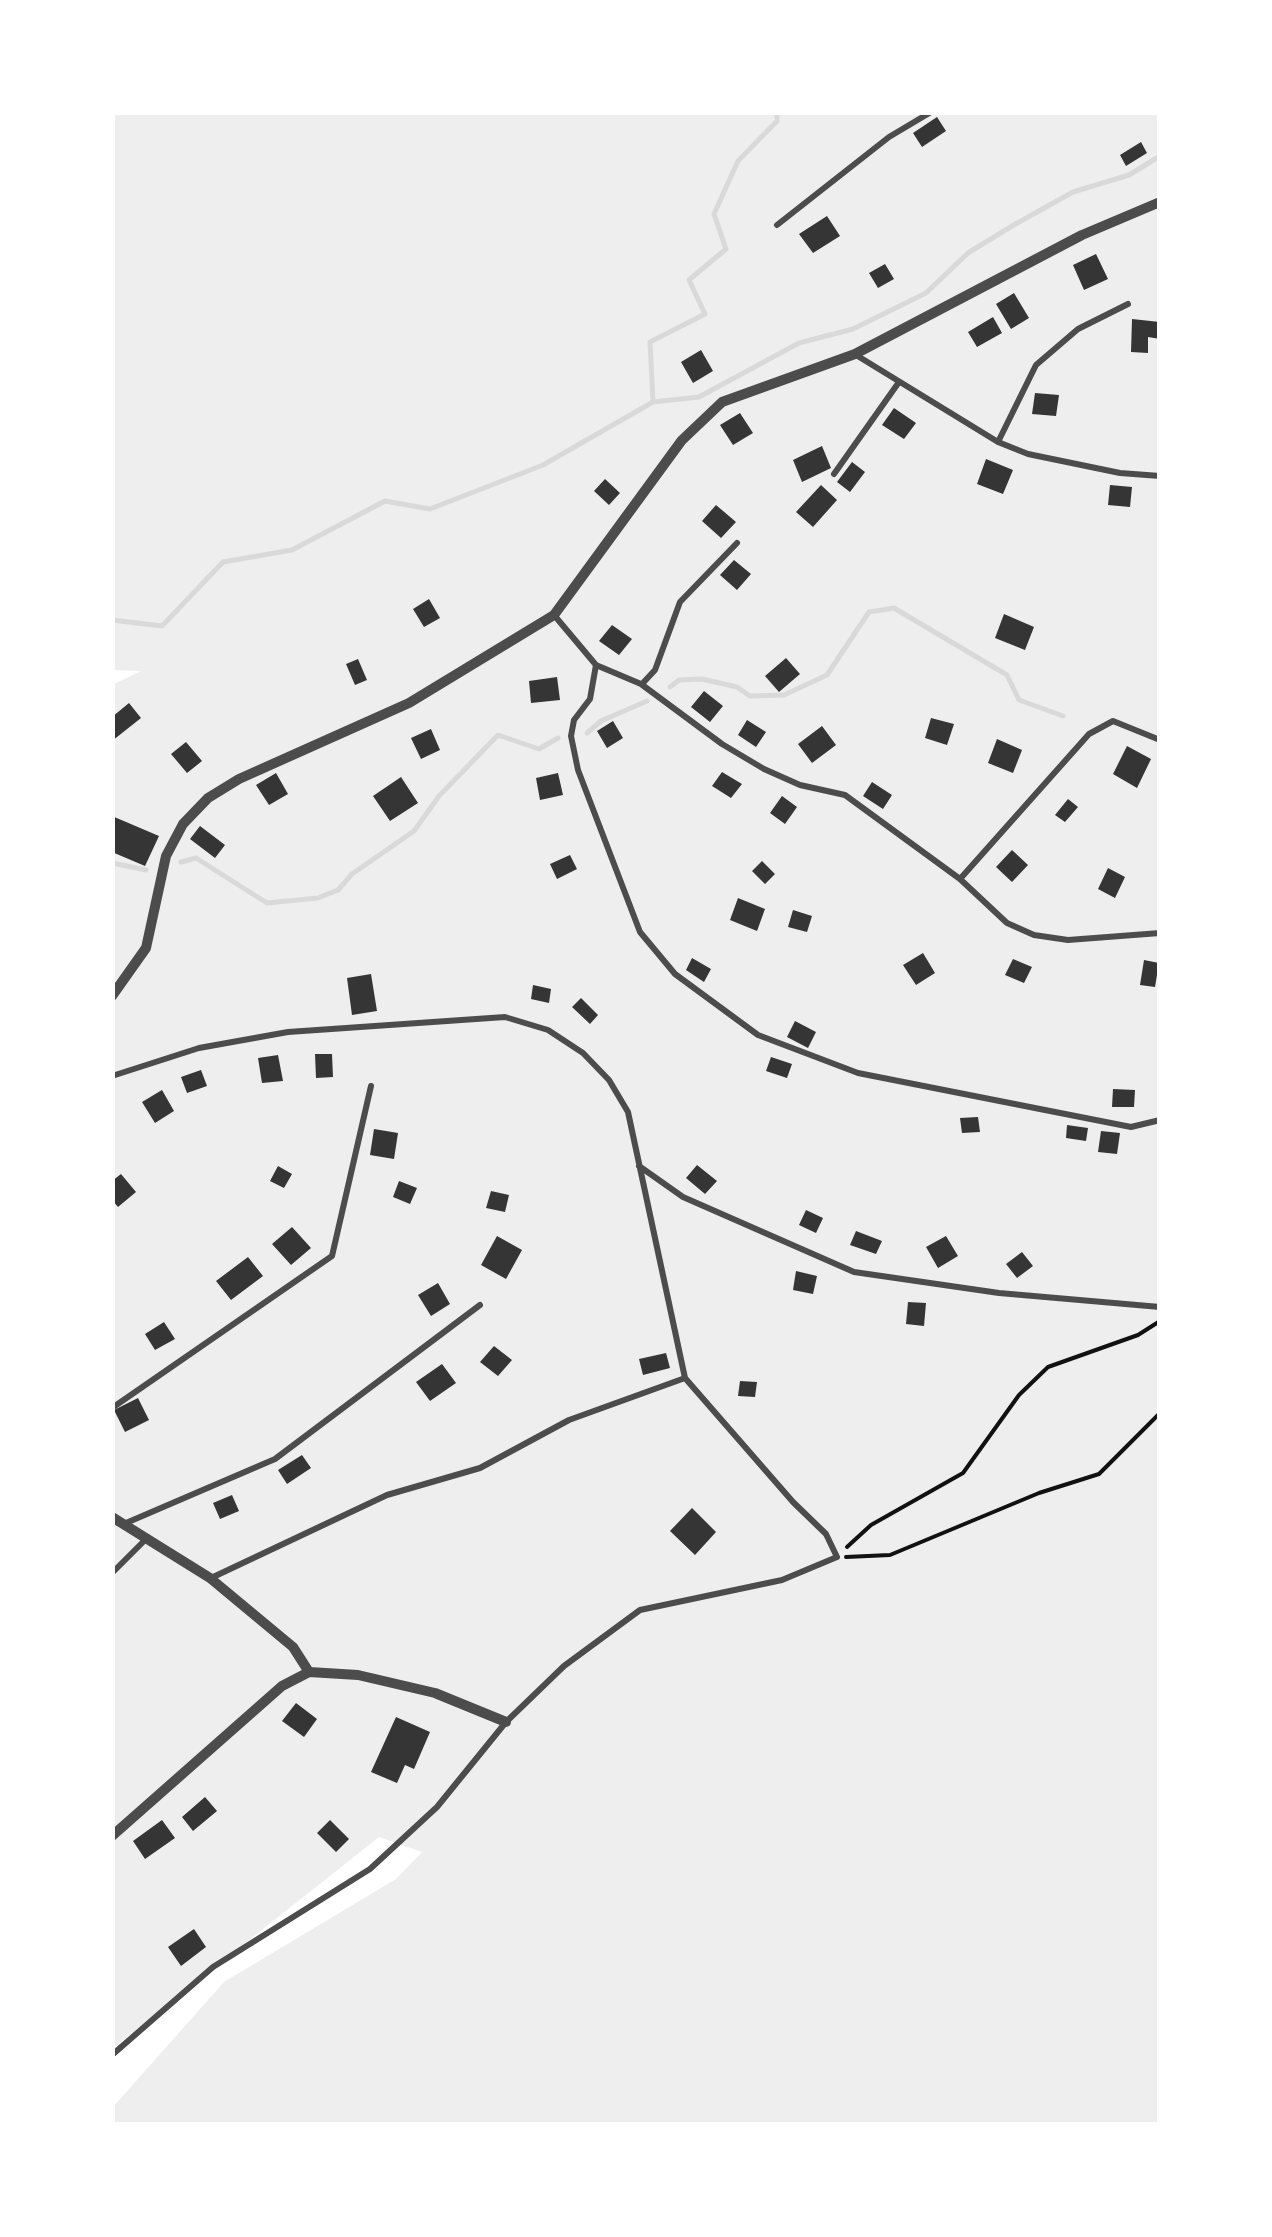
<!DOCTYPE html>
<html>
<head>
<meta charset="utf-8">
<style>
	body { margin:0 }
	#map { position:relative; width:1272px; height:2237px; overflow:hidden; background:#fff; font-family:Inter,sans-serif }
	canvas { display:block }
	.frame { position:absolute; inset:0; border:115px solid #fff; pointer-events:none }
</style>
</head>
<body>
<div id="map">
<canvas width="1272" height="2237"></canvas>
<div class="frame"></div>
</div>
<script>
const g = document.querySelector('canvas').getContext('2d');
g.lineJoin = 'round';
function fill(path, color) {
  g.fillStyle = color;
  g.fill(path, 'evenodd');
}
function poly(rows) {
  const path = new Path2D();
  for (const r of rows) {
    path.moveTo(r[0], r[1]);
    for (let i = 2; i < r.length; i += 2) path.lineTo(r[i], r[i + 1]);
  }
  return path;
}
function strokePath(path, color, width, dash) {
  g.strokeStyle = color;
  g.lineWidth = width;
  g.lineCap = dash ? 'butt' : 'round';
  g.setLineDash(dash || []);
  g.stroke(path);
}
fill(poly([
	[113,113,1159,113,1159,2124,113,2124,113,2107,224,1982,396,1879,422,1852,379,1837,113,2048,112,685,141,671,113,670]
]), '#eee');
strokePath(poly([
	[653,402,699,397,799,343,853,329,926,293,968,253,1012,226,1073,192,1129,175,1160,156],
	[112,620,162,626,223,562,292,550,385,501,430,509,543,465,653,402,650,342,705,314,689,280,726,249,714,214,738,161,777,121,777,112],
	[670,687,679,680,702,679,737,687,750,696,784,695,827,675,869,612,894,608,1007,675,1019,700,1063,716],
	[587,733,601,721,647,701],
	[181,862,196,858,267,903,318,898,338,890,352,874,414,831,439,796,498,735,539,749,558,738],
	[112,863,146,870]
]), '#d9d9d9', 5);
fill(poly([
	[937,117,946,131,922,147,913,133],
	[1141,142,1147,153,1126,166,1120,155],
	[827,216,840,236,813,253,799,234],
	[1096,254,1108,279,1084,290,1073,265],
	[885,264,894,279,878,288,869,273],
	[1014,293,1029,318,1011,329,996,304],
	[993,317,1002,333,977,347,968,332],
	[1132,319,1160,322,1160,339,1148,337,1148,353,1131,352],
	[701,350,713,371,693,383,681,362],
	[1035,393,1059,395,1056,416,1032,414],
	[894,408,916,423,904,439,882,425],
	[740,413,753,433,733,445,720,425],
	[822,446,831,468,802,482,793,460],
	[986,459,1013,470,1003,494,977,484],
	[852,462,865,472,850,492,837,482],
	[605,479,620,493,609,505,594,491],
	[821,485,837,500,813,527,796,512],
	[1110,485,1132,487,1130,507,1108,505],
	[716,505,736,522,721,538,702,521],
	[734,560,751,574,737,590,720,575],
	[429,599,440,618,424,627,413,609],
	[1004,614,1034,627,1025,650,995,638],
	[612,625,632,639,619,655,599,641],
	[786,658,800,674,779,692,765,676],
	[358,659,367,680,355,685,346,664],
	[557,677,560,700,531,703,529,681],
	[704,691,723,706,710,722,691,707],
	[129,703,141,718,112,741,112,717],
	[931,718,954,724,947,745,925,738],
	[747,720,766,732,756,747,738,735],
	[613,721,623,738,607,748,597,731],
	[822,726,836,745,812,763,798,744],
	[431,729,440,750,421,759,411,738],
	[997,739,1022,750,1013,773,988,763],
	[186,742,202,761,187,773,171,754],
	[1127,746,1151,759,1137,788,1113,774],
	[722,772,742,784,731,798,712,786],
	[276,773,288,794,269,805,256,785],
	[558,773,563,795,540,800,536,778],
	[401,777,418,803,390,821,373,796],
	[872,782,892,795,883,809,863,796],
	[782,796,797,807,785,824,770,813],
	[1068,799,1078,807,1065,822,1055,815],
	[112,816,159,836,145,866,112,852],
	[200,826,225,845,215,858,190,839],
	[1012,850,1028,865,1012,882,996,867],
	[570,855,577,869,557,879,550,864],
	[762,861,775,874,765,884,752,871],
	[1108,868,1125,877,1115,898,1098,889],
	[738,898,765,909,757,931,730,920],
	[793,910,812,916,807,932,788,927],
	[923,953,935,973,916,985,903,965],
	[692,958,711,969,704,982,686,970],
	[1013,959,1032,967,1024,983,1005,975],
	[1144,960,1159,963,1155,987,1140,985],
	[371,974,377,1011,352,1015,347,978],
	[533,985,551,989,549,1003,531,999],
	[581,998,598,1015,590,1024,572,1007],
	[795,1021,816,1032,808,1048,787,1037],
	[315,1054,332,1054,333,1077,316,1078],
	[278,1055,283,1081,262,1083,258,1058],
	[771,1057,792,1064,787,1078,766,1071],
	[201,1070,207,1086,187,1093,181,1077],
	[1113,1089,1135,1090,1134,1107,1112,1107],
	[162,1090,174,1111,155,1123,142,1102],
	[978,1117,980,1132,962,1133,960,1118],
	[1067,1125,1088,1128,1086,1141,1066,1138],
	[374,1129,398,1133,394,1159,370,1155],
	[1101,1131,1120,1133,1117,1154,1098,1152],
	[697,1165,717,1181,705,1194,686,1178],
	[278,1166,292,1174,284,1188,270,1181],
	[121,1174,136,1192,118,1207,112,1200,112,1181],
	[399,1181,417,1188,410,1204,393,1197],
	[491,1191,509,1195,505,1212,486,1208],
	[806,1210,823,1218,816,1233,799,1225],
	[292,1227,311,1248,291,1265,272,1244],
	[856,1231,882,1241,876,1254,850,1245],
	[497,1236,522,1250,506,1279,481,1265],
	[946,1236,958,1256,938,1268,926,1247],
	[1022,1252,1033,1266,1017,1278,1006,1264],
	[248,1257,263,1276,231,1300,216,1281],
	[796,1271,817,1276,813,1294,793,1290],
	[438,1283,450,1304,431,1316,418,1295],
	[908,1302,926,1303,924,1326,906,1324],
	[164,1322,175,1339,155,1350,145,1334],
	[494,1346,512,1360,498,1376,480,1362],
	[666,1353,670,1368,643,1375,639,1359],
	[442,1364,456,1383,430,1401,416,1382],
	[740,1381,757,1382,755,1397,738,1396],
	[138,1398,149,1420,125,1432,114,1410],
	[302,1455,311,1468,287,1484,278,1470],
	[232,1495,239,1511,220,1519,213,1503],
	[692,1508,716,1532,695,1555,670,1531],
	[296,1703,317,1719,304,1737,282,1721],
	[396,1717,430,1732,414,1769,405,1765,397,1783,371,1772],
	[205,1797,217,1811,193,1831,182,1817],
	[162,1820,175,1838,145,1859,133,1841],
	[330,1820,349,1839,336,1852,317,1833],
	[194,1929,206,1947,181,1966,168,1947]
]), '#353535');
strokePath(poly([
	[847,1547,871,1525,963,1473,1019,1395,1048,1367,1138,1335,1160,1321],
	[846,1557,890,1555,1039,1493,1099,1474,1160,1413]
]), '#111', 4);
strokePath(poly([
	[777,225,889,137,931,112],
	[856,355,998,442,1028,454,1120,473,1160,476],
	[998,442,1036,365,1078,329,1128,304],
	[834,474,899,382],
	[554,615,596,665,641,684,722,744,764,769,800,785,845,795,960,879,1089,734,1113,721,1160,740],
	[596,665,590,699,574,720,571,736,578,770,640,932,675,974,758,1035,858,1073,1131,1127,1160,1120],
	[642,684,655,670,680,602,737,543],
	[960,879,1007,923,1034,935,1068,940,1160,933],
	[112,1076,199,1048,288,1032,505,1017,548,1030,583,1053,609,1080,628,1112,685,1378,793,1502,826,1534,837,1557,782,1580,640,1610,564,1666,506,1722,437,1807,370,1869,213,1967,112,2055],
	[639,1166,683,1197,854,1272,999,1293,1160,1307],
	[112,1408,332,1256,371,1086],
	[126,1523,275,1459,480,1305],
	[112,1573,147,1538],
	[211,1578,387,1495,480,1468,569,1420,685,1378]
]), '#4c4c4c', 6);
strokePath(poly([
	[112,996,146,948,166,856,183,824,208,798,239,779,409,703,554,615,682,440,722,402,855,354,1082,235,1160,202],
	[112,1517,210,1578,293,1647,309,1672,358,1675,435,1693,506,1722],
	[112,1836,282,1686,309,1672]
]), '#4c4c4c', 10);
</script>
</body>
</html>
